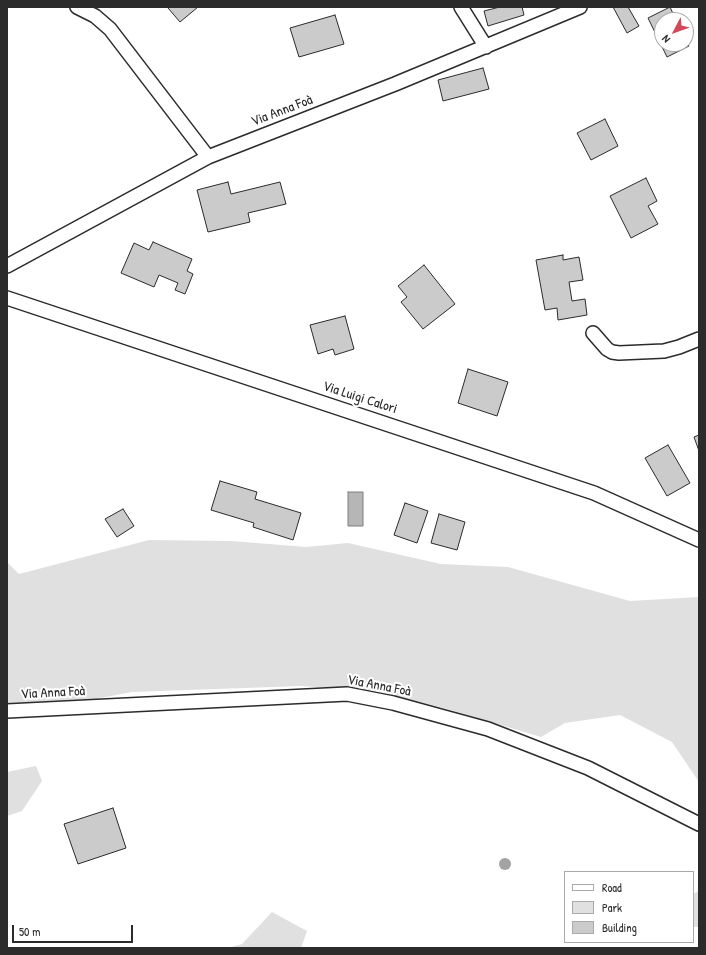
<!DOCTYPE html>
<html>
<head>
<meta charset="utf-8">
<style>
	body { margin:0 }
	#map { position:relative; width:706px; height:955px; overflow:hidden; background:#fff; font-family:"Patrick Hand",sans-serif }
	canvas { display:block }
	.frame { position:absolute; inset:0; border:8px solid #2b2b2b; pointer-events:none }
	.legend { position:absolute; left:564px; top:871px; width:130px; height:72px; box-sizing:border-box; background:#fff; border:1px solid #aaa; margin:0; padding:5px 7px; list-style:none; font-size:12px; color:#2b2b2b }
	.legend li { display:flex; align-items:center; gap:8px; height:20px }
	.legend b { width:20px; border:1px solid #aaa }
	.north { position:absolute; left:654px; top:12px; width:40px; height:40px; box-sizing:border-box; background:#fff; border:1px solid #aaa; border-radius:50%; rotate:229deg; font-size:11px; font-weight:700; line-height:16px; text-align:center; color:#2b2b2b }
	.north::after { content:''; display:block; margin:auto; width:14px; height:18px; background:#d1495b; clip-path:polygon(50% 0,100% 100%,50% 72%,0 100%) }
	.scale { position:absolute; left:12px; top:925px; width:121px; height:18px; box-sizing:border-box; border:2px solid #2b2b2b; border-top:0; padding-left:5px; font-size:12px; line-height:14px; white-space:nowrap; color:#2b2b2b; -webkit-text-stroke:3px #fff; paint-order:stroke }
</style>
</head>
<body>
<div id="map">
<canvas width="706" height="955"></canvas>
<div class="frame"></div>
<ul class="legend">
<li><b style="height:5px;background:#fff"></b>Road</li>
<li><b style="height:11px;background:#e0e0e0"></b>Park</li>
<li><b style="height:11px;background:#cbcbcb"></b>Building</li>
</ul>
<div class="north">N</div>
<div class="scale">50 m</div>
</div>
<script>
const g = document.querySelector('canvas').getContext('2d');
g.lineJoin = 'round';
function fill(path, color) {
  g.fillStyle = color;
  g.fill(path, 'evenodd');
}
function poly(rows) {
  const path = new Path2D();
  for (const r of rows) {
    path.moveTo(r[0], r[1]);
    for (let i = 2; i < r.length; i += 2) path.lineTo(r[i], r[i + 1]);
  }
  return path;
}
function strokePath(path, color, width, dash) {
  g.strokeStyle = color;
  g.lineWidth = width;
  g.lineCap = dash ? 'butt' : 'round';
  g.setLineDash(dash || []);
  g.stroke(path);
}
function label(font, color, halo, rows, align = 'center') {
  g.font = font + ' "Patrick Hand",sans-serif';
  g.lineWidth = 4;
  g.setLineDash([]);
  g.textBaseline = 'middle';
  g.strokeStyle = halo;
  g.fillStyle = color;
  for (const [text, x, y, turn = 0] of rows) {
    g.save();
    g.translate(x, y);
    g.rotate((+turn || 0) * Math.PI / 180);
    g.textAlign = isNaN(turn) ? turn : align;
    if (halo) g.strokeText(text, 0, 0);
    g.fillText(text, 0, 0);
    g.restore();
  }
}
fill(poly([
	[149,540,232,541,306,547,348,543,441,564,508,567,630,601,699,597,699,782,672,742,620,715,565,723,541,737,444,708,376,691,301,686,132,692,7,716,7,562,19,574],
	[36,766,42,781,22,811,7,816,7,772],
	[699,891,699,927,693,927,693,894],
	[272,912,307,931,301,948,228,948,242,944]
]), '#e0e0e0');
const water = poly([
	[348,492,363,492,363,526,348,526,348,492]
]);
fill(water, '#b6b6b6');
strokePath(water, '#7e7e7e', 1);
const building = poly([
	[169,7,198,7,180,22,168,8,169,7],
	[500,7,522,7,524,15,488,26,484,11,500,7],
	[613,7,628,7,639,26,627,33,613,7],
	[670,7,676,20,662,20,662,44,686,44,686,40,689,46,667,57,648,18,670,7],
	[335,15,344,44,299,57,290,28,335,15],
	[483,68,489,89,443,101,438,80,483,68],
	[605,119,618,146,591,160,577,133,605,119],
	[646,178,657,201,648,206,658,224,631,238,610,196,646,178],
	[228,182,231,194,280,182,286,204,248,213,250,222,208,232,197,190,228,182],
	[153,242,192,259,187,271,193,274,185,294,175,290,178,283,159,275,154,287,121,273,134,243,149,250,153,242],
	[563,255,563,260,579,257,583,280,569,282,572,301,585,299,587,315,558,320,557,308,545,310,536,260,563,255],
	[424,265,455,304,423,329,401,302,407,297,398,286,424,265],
	[345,316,354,349,335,355,333,349,318,354,310,325,345,316],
	[468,369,508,382,497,416,458,403,468,369],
	[699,435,699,451,694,437,699,435],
	[668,445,690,483,667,496,645,458,668,445],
	[220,481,257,492,255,499,301,513,293,540,253,527,254,523,211,510,220,481],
	[405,503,428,511,417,543,394,535,405,503],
	[123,509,134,526,117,537,105,519,123,509],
	[439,514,465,522,457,550,431,543,439,514],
	[113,808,126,848,78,864,64,824,113,808]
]);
fill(building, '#cbcbcb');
strokePath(building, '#2b2b2b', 1);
const minor = poly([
	[77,7,95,16,110,29,208,157],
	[461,7,486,47],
	[7,266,208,157,395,84,580,7],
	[7,298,594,493,699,540],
	[593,333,607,349,612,352,619,353,664,351,679,347,699,339],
	[7,711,347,694,393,703,488,729,588,768,699,824]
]);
strokePath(minor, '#2b2b2b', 16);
strokePath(minor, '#fff', 13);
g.fillStyle = '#a3a3a3';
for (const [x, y] of [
	[505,864]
]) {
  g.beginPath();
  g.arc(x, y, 6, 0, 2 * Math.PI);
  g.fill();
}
label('14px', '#2b2b2b', '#fff', [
	["Via Anna Foà",282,111,-21],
	["Via Luigi Calori",360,398,18],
	["Via Anna Foà",379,686,11],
	["Via Anna Foà",53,693,-3]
]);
</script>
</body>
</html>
